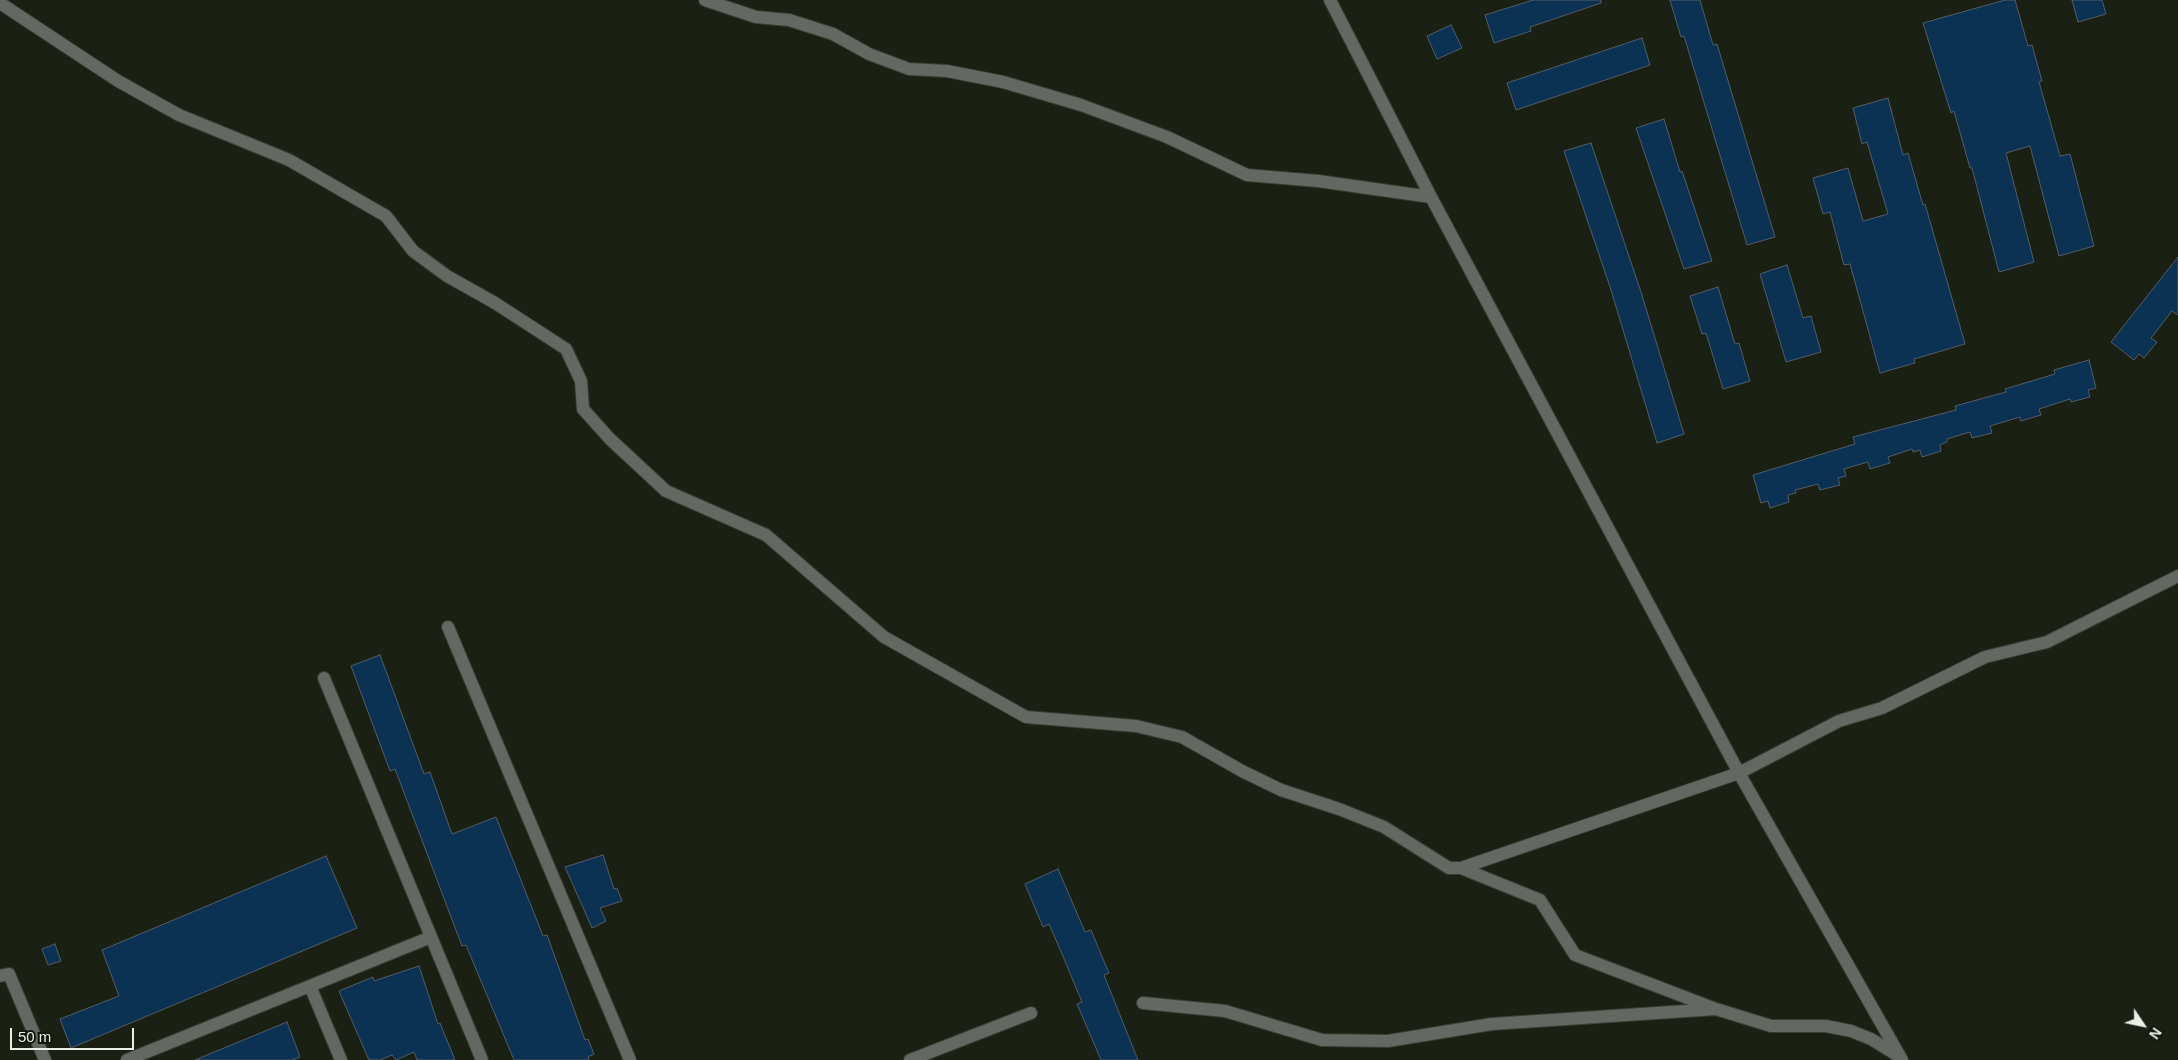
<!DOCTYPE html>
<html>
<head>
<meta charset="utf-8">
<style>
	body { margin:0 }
	#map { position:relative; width:2178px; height:1060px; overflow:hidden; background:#1b2015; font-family:Arial,sans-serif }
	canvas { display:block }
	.north { position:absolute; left:2118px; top:1000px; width:50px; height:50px; -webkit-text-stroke:4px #12160c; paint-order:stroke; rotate:124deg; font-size:14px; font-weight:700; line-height:20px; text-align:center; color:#ebefe7 }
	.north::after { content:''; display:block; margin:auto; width:18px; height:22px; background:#ebefe7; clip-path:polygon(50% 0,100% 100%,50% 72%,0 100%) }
	.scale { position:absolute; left:10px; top:1028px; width:124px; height:22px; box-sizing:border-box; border:2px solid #ebefe7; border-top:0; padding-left:6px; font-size:15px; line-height:18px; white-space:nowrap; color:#ebefe7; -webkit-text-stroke:4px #12160c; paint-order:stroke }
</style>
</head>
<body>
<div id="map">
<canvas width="2178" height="1060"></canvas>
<div class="north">N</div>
<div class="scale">50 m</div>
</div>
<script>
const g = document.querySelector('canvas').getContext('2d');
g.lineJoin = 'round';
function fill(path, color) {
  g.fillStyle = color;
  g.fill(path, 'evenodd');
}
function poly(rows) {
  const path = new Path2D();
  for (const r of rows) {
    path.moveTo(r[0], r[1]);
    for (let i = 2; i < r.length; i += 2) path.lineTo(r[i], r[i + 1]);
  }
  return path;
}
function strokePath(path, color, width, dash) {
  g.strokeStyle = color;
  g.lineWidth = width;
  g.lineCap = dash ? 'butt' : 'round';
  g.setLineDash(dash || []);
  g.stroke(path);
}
const building = poly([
	[1533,0,1601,0,1601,3,1530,27,1531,31,1494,43,1485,15,1533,0],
	[1670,0,1700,0,1713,45,1717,44,1775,237,1747,245,1684,36,1681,37,1670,0],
	[2005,0,2015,0,2028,46,2032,45,2042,81,2039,82,2060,156,2070,154,2094,246,2059,256,2030,146,2006,153,2034,262,1999,272,1972,168,1970,168,1954,111,1951,113,1923,23,2005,0],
	[2072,0,2102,0,2106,14,2078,22,2072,0],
	[1451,25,1462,48,1437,59,1427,36,1451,25],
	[1642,38,1650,65,1516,110,1507,83,1642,38],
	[1888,98,1903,155,1908,153,1923,205,1925,204,1965,344,1914,359,1915,363,1880,373,1850,264,1844,265,1830,212,1823,214,1813,178,1848,168,1863,221,1888,214,1867,142,1862,144,1853,108,1888,98],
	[1664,119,1680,172,1682,171,1712,261,1684,269,1636,128,1664,119],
	[1591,143,1641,292,1684,434,1657,443,1611,290,1564,151,1591,143],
	[2178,257,2178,315,2172,311,2151,338,2157,342,2144,358,2139,354,2134,360,2111,342,2178,257],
	[1787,265,1803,318,1811,316,1821,352,1786,362,1760,274,1787,265],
	[1718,287,1735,344,1739,343,1750,381,1723,389,1706,333,1702,334,1690,296,1718,287],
	[2089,360,2096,388,2088,390,2090,397,2071,402,2070,399,2039,409,2041,415,2021,421,2020,417,1990,426,1992,433,1972,438,1970,432,1947,439,1947,442,1940,445,1941,451,1922,457,1920,450,1913,452,1912,449,1888,457,1890,463,1870,469,1868,462,1844,469,1846,476,1838,478,1840,485,1820,490,1818,484,1795,490,1796,493,1788,495,1789,502,1770,508,1768,501,1761,503,1753,475,1855,444,1853,437,1956,410,1955,406,2006,392,2005,389,2055,374,2054,370,2089,360],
	[380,655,424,774,430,772,452,834,496,817,543,936,547,935,585,1040,588,1039,594,1054,588,1057,589,1060,514,1060,466,945,462,946,395,769,390,771,351,666,380,655],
	[603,855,614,889,617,888,622,901,600,908,606,921,592,928,565,867,603,855],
	[326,856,357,928,71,1048,60,1019,119,996,102,950,326,856],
	[1058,869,1085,932,1091,930,1098,947,1109,973,1104,975,1138,1060,1101,1060,1077,1004,1082,1002,1062,954,1049,924,1043,927,1025,884,1058,869],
	[55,944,61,961,48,965,42,949,55,944],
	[419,966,438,1024,440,1023,455,1060,417,1060,414,1052,396,1060,392,1055,380,1060,369,1060,339,991,373,977,374,981,419,966],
	[287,1022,300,1057,292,1060,195,1060,287,1022]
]);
fill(building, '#0c3253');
strokePath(building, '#525c67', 1);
const minor = poly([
	[705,0,756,17,789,20,833,34,869,54,909,69,947,71,1003,82,1081,105,1167,137,1247,175,1318,181,1431,197],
	[1330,0,1431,197,1739,773,1902,1060],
	[0,3,118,81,179,115,289,160,386,216,413,251,447,276,495,303,566,349,581,381,583,409,610,439,666,491,766,535,884,637,1026,717,1136,726,1182,737,1242,771,1281,790,1339,809,1384,827,1449,868,1461,868,1540,900,1575,955,1716,1009],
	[448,627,630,1060],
	[324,678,482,1060],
	[1461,868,1739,773,1839,721,1882,708,1985,657,2047,642,2178,576],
	[0,976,9,974,45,1060],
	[310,986,341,1060],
	[1143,1003,1225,1011,1322,1040,1388,1041,1492,1024,1716,1009,1771,1026,1826,1026,1851,1031,1871,1039,1897,1055],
	[127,1060,431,937],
	[910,1060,1031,1013]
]);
strokePath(minor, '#383d32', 14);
strokePath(minor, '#656862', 12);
</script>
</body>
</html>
